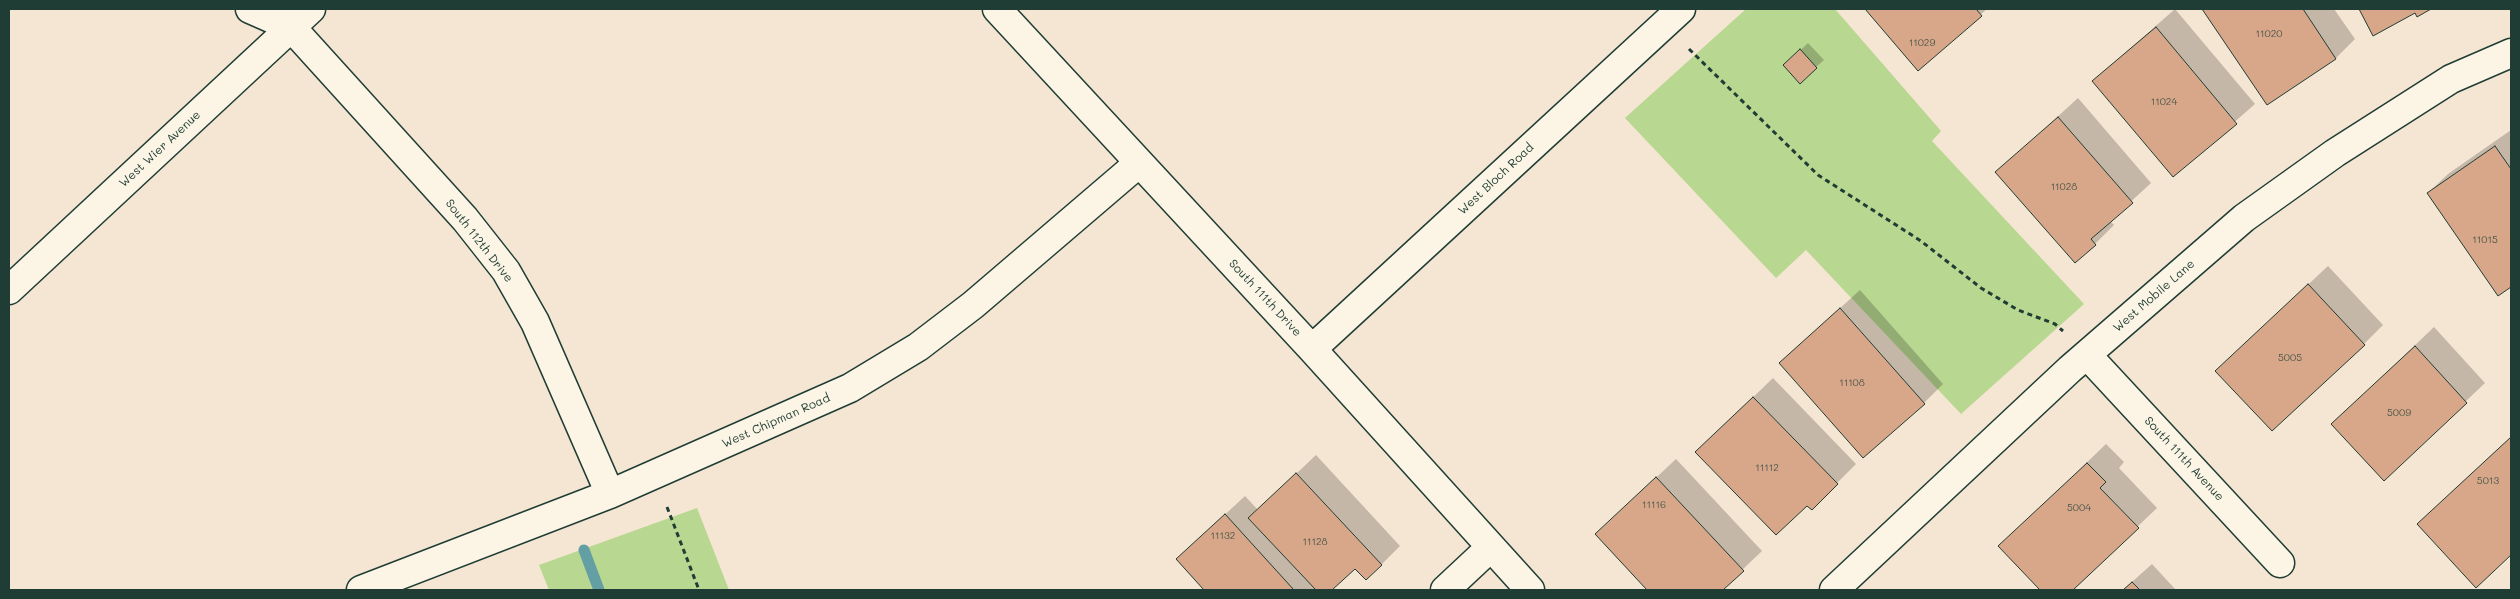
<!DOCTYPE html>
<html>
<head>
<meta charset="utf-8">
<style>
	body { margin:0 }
	#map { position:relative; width:2520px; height:599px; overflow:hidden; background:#f5e5d3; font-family:Mali,sans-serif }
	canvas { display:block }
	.frame { position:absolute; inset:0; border:10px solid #1f3d34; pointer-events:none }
</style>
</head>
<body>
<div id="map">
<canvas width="2520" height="599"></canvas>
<div class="frame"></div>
</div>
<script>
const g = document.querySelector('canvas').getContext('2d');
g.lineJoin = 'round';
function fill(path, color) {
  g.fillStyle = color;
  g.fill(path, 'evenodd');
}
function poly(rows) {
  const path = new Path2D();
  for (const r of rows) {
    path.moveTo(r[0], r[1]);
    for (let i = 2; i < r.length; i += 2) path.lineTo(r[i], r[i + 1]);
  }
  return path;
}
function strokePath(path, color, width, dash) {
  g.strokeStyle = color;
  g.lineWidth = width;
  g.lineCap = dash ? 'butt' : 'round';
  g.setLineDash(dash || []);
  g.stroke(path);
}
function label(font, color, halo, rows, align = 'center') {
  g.font = font + ' Mali,sans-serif';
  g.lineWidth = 4;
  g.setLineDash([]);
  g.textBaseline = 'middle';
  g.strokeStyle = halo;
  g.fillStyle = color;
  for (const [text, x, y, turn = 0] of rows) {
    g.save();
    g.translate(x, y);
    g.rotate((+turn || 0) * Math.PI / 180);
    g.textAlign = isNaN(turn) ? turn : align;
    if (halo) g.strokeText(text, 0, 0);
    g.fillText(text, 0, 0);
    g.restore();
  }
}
fill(poly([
	[1746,9,1835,9,1941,131,1932,141,2084,304,1961,414,1806,250,1776,278,1625,118],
	[697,508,729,590,549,590,539,565]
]), '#b8d790');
fill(poly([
	[1867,9,1987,9,1918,69],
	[2175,9,2255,104,2173,176,2093,81],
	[2204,9,2334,9,2355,39,2336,58,2267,104],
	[2360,9,2428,9,2417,15,2415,11,2374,34],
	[1808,43,1824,60,1816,67,1785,65],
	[2078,98,2151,183,2110,221,2114,225,2095,244,1997,172],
	[2511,130,2511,286,2499,295,2428,193,2448,174],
	[2328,266,2383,325,2364,344,2236,352],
	[1860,290,1943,384,1924,403,1780,363],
	[2434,327,2485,383,2384,479,2333,424],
	[1773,378,1856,464,1837,483,1716,433],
	[2511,437,2511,554,2476,586,2438,505],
	[2106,444,2124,462,2119,468,2157,508,2071,590,2042,590,2000,546],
	[1316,455,1400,546,1381,565,1355,567,1330,590,1206,590,1177,559,1245,496,1258,510],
	[1676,459,1762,551,1721,590,1649,590,1596,534],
	[2152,564,2176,590,2123,590]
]), '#0003');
strokePath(poly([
	[584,550,599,590]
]), '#639fa3', 11);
const building = poly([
	[1865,9,1976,9,1982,16,1918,71,1865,9],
	[2202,9,2303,9,2336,59,2267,105,2202,9],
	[2359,9,2431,9,2417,17,2415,13,2373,36,2359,9],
	[2156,27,2237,124,2173,177,2092,81,2156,27],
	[1800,49,1817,68,1800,84,1783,65,1800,49],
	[2058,117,2133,203,2091,239,2096,245,2075,263,1995,172,2058,117],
	[2495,146,2511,169,2511,287,2498,296,2427,193,2495,146],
	[2308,284,2365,345,2272,431,2215,371,2308,284],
	[1840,308,1925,404,1863,458,1779,363,1840,308],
	[2415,346,2467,403,2384,481,2331,424,2415,346],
	[1753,397,1838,484,1812,510,1807,506,1776,535,1695,452,1753,397],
	[2511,437,2511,555,2476,588,2417,524,2511,437],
	[2087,463,2106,482,2100,488,2139,528,2073,590,2040,590,1998,546,2087,463],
	[1296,473,1382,565,1366,580,1355,569,1332,590,1316,590,1248,518,1296,473],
	[1656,477,1744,571,1723,590,1647,590,1595,534,1656,477],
	[1225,514,1294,590,1204,590,1176,559,1225,514],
	[2132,582,2140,590,2123,590,2132,582]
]);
fill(building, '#d8a78a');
strokePath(building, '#1f3d34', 1);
const minor = poly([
	[250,9,291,27],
	[283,9,291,27,465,219,506,271,535,322,610,494],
	[997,9,1312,349,1530,590],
	[9,290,311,9],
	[1312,349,1681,9],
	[2087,355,2280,563],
	[361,590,610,494,850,388,918,347,973,305,1139,163],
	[1445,590,1491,547],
	[1834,590,2070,369,2244,218,2335,153,2451,79,2511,53]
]);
strokePath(minor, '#1f3d34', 31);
strokePath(poly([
	[1689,49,1818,175,1921,241,1981,288,2018,310,2055,324,2063,331],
	[667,507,699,590]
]), '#1f3d34', 3, [5, 4]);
strokePath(minor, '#fcf5e5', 28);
label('10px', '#4d584a', null, [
	["11020",2269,34],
	["11029",1922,43],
	["11024",2164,102],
	["11028",2064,187],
	["11015",2485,240],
	["5005",2290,358],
	["11108",1852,383],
	["5009",2399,413],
	["11112",1767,468],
	["5013",2488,481],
	["11116",1654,505],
	["5004",2079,508],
	["11132",1223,536],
	["11128",1315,542]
]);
label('12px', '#1f3d34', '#fcf5e5', [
	["West Wier Avenue",160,149,-43],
	["West Bloch Road",1496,179,-43],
	["South 112th Drive",479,241,52],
	["West Mobile Lane",2154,296,-41],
	["South 111th Drive",1265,298,47],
	["West Chipman Road",776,421,-24],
	["South 111th Avenue",2184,459,47]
]);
</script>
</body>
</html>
